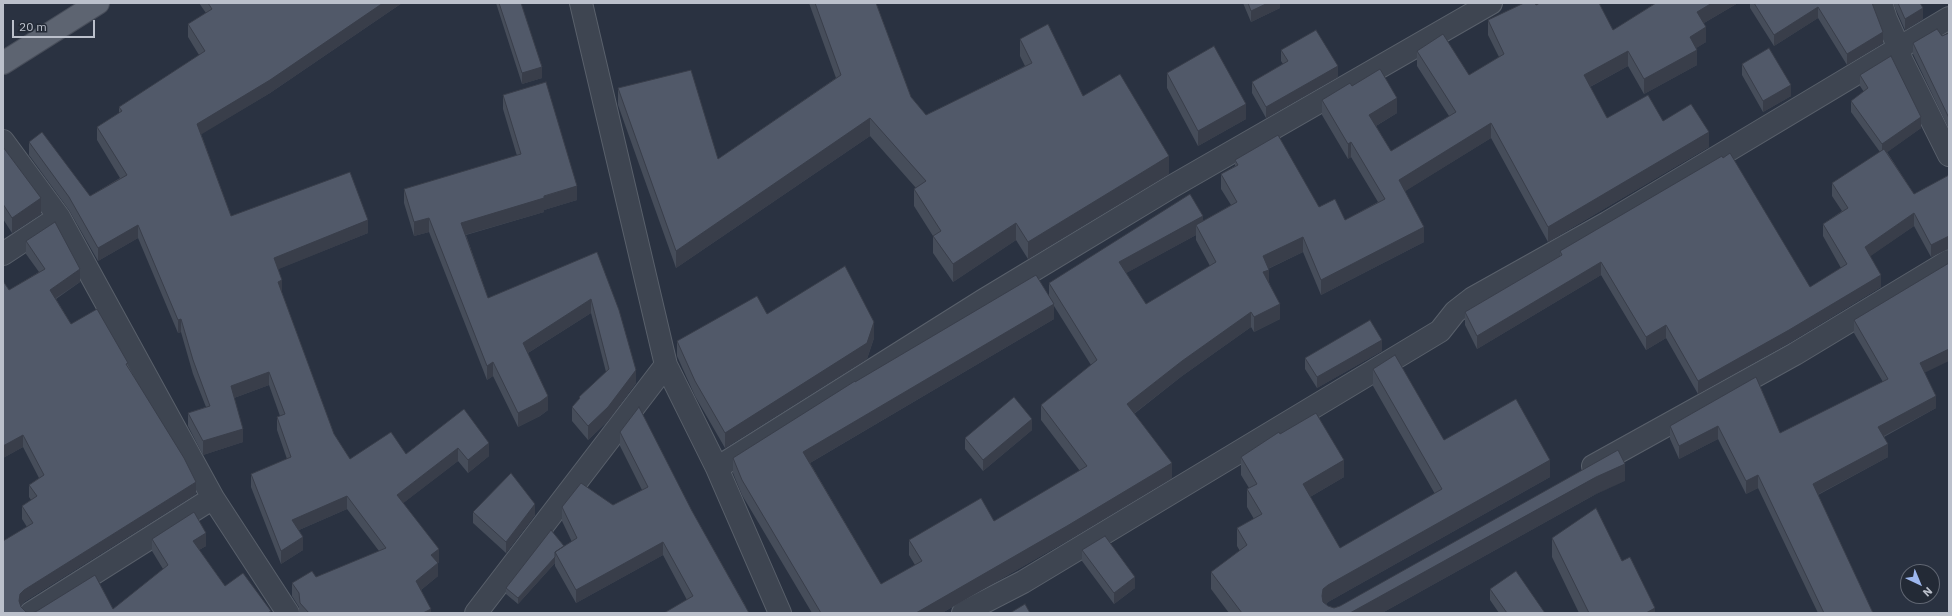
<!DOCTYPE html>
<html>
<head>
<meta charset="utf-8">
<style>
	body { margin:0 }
	#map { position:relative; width:1952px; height:616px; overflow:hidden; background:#2a3241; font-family:"IBM Plex Sans",sans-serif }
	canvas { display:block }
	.frame { position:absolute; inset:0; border:4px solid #bbc0cb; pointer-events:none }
	.north { position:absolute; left:1900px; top:564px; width:40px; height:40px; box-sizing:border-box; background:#232a36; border:1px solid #606672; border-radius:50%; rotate:136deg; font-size:11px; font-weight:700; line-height:16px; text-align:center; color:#bbc0cb }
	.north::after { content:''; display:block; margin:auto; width:14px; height:18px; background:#9db7ee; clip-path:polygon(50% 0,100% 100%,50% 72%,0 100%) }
	.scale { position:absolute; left:12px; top:20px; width:83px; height:18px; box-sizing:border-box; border:2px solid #bbc0cb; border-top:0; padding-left:5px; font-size:12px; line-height:14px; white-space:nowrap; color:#bbc0cb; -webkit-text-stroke:3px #232a36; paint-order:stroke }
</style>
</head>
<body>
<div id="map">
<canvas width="1952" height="616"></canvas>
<div class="frame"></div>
<div class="north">N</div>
<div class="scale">20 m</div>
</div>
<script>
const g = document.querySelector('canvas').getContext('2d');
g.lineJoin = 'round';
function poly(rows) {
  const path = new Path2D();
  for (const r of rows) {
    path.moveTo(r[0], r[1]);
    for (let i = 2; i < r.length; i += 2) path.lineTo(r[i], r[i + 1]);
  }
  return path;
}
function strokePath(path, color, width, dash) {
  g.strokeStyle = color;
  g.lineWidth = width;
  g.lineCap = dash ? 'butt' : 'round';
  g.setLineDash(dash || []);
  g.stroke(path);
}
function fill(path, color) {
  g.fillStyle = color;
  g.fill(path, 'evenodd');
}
const minor = poly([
	[581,3,666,365,717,468,780,613],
	[1881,3,1886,19,1899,48,1901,59,1949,155],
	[3,141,59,217,213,498,288,613],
	[3,254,59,217],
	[1593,466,1795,354,1949,261],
	[717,468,984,300,1171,187,1491,3],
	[31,613,213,498],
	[476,613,666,365],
	[963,613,1023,582,1440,331,1455,312,1473,298,1607,223,1949,18]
]);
const major = poly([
	[3,63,98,3]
]);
strokePath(minor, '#59606b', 24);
strokePath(major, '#484e5a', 24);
strokePath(minor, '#3e4551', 22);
strokePath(major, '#5d6471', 22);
fill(poly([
	[199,3,402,3,270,93,201,134,231,216,368,233,278,269,282,293,334,434,350,459,406,454,464,409,489,456,468,473,458,461,403,503,439,562,438,563,438,576,421,590,431,613,299,613,299,607,292,596,292,583,316,577,379,551,347,509,299,530,303,550,281,564,251,487,251,474,287,459,277,430,277,417,280,416,269,385,234,398,243,442,203,455,188,426,188,413,206,407,193,374,181,332,178,333,138,238,98,261,69,210,29,155,29,142,90,196,120,178,97,140,97,127,119,113,119,107,199,55,188,37,188,24,206,13],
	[496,3,521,3,542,78,522,84],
	[809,3,876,3,911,97,926,115,1025,66,1020,56,1020,39,1083,96,1169,174,1028,259,1016,240,953,282,933,253,933,236,914,206,914,189,916,188,870,136,676,268,618,105,618,88,718,159,836,78],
	[1243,3,1280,3,1280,8,1251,22],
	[1653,3,1738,3,1704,23,1706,42,1696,48,1697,65,1644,94,1628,66,1590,87,1607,118,1663,121,1709,147,1548,242,1491,138,1405,191,1424,242,1321,295,1303,252,1268,269,1269,282,1280,319,1254,332,1251,327,1182,376,1134,414,1172,478,1067,541,942,613,812,613,742,495,733,473,733,458,855,382,1049,296,1049,283,1203,221,1231,205,1221,189,1221,174,1235,166,1235,160,1319,207,1345,220,1378,202,1351,157,1348,159,1322,115,1322,100,1352,86,1397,113,1376,126,1391,151,1449,116,1417,66,1417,51,1469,75,1499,57,1488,35,1488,20,1536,5,1613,30,1654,4],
	[1196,235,1196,240,1210,266,1146,304,1126,273],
	[1054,306,1091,365,1041,405,1041,420,1080,471,994,521,909,540,909,555,915,565,881,584,810,463,1054,319],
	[1750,3,1872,3,1883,43,1847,65,1818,18,1774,46,1750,8],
	[1893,3,1920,3,1923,19,1905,30],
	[1949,33,1949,129,1913,54,1913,43,1942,36],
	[1281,50,1338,77,1266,118,1252,93,1252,82,1283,64,1281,61],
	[1742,64,1791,96,1763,112,1742,75],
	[1167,73,1246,119,1198,146,1167,88],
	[1860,75,1921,128,1887,152,1914,194,1949,175,1949,249,1931,257,1914,226,1870,256,1881,287,1789,343,1698,394,1666,338,1646,350,1601,275,1477,349,1465,325,1465,312,1560,256,1560,251,1810,287,1841,268,1823,236,1823,224,1842,211,1832,196,1832,183,1880,152,1851,112,1851,101,1864,92,1860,86],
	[503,95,577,200,544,210,544,212,466,235,488,298,597,252,636,383,608,421,588,440,572,421,572,407,579,400,579,397,606,372,591,313,528,353,548,410,540,416,518,427,493,376,487,380,429,232,414,236,404,203,404,189,517,156,503,109],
	[3,147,41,214,12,233,3,219],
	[26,241,80,282,56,299,71,324,128,367,196,494,24,602,20,607,21,607,26,612,32,613,113,609,163,569,152,551,152,539,206,546,199,550,225,586,271,613,3,613,27,527,22,519,22,506,31,500,29,497,29,485,39,478,23,447,3,458,3,281,9,290,39,272,26,254],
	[767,314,874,338,867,359,725,448,695,396,677,356,677,341],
	[1854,320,1925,373,1936,408,1884,437,1888,457,1818,495,1873,613,1818,613,1758,488,1746,494,1718,439,1679,459,1670,439,1670,426,1756,377,1780,433,1883,382,1854,333],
	[1382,351,1317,388,1305,369,1305,358],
	[1373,369,1444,440,1550,477,1328,602,1326,604,1328,606,1334,608,1340,606,1625,481,1596,494,1382,613,1229,613,1211,589,1211,572,1240,551,1237,546,1237,528,1254,519,1247,507,1247,489,1249,488,1241,475,1241,457,1280,434,1344,477,1310,497,1340,548,1435,494,1373,386],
	[1032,430,983,471,965,449,965,438],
	[620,432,692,511,746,607,687,600,663,555,576,603,555,566,555,563,518,604,506,594,506,588,564,546,572,542,562,521,562,507,613,505,642,490,620,446],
	[473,512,535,515,506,553,473,523],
	[1552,538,1622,561,1655,613,1579,613,1552,557],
	[1082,550,1135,588,1114,604,1082,561],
	[1490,589,1545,613,1499,613,1490,600]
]), '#464d5a');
fill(poly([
	[383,3,402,3,270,93,197,137,197,124],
	[1268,3,1280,3,1280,8,1251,22,1251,11],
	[1712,3,1738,3,1697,27,1697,12],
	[1818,7,1818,18,1774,46,1774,35],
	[1923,8,1923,19,1905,30,1905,19],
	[1706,27,1706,42,1690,52,1690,37],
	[1883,32,1883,43,1847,65,1847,54],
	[1697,50,1697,65,1644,94,1644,79],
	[1628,51,1628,66,1584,90,1584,75],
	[1338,66,1338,77,1266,118,1266,107],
	[542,67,542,78,522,84,522,73],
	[1791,85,1791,96,1763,112,1763,101],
	[1397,98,1397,113,1369,130,1369,115],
	[1246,104,1246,119,1198,146,1198,131],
	[1921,117,1921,128,1882,156,1882,144],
	[870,118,870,136,676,268,676,251],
	[1491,123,1491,138,1399,195,1399,180],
	[1709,132,1709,147,1548,242,1548,227],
	[1351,142,1351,157,1348,159,1348,144],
	[1169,156,1169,174,1028,259,1028,242],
	[577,186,577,200,544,210,544,212,461,236,461,223],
	[41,198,41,214,12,233,12,218],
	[1914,213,1914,226,1865,260,1865,247],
	[1203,216,1203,231,1196,225,1196,235,1119,277,1119,262],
	[429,218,429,232,414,236,414,222],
	[368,220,368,233,274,271,274,258],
	[1016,223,1016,240,953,282,953,264],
	[138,225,138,238,98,261,98,248],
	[1424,227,1424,242,1321,295,1321,280],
	[1948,236,1948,249,1931,257,1931,245],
	[1303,237,1303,252,1263,271,1263,256],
	[1601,262,1601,275,1477,349,1477,336],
	[80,269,80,282,50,302,50,290],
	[1269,270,1269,285,1263,272],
	[1881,275,1881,287,1789,343,1698,394,1698,381],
	[282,280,282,293,278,282],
	[591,299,591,313,523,356,523,343],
	[1054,304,1054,319,803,467,803,452],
	[1280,304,1280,319,1254,332,1254,317],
	[1251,312,1251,327,1182,376,1127,419,1127,404,1182,361],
	[181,319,181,332,178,333,178,320],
	[874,322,874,338,867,359,725,448,725,433],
	[1666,325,1666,338,1646,350,1646,337],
	[1382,340,1382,351,1317,388,1317,377],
	[1949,349,1949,361,1920,375,1920,363],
	[493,362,493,376,487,380,487,366],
	[636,370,636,383,608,421,588,440,588,426],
	[269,372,269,385,231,399,231,386],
	[548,396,548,410,540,416,518,427,518,413],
	[1936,396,1936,408,1878,439,1878,427],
	[1032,419,1032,430,983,471,983,460],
	[1718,426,1718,439,1679,459,1679,446],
	[243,429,243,442,203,455,203,441],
	[23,435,23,447,3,458,3,446],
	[489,443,489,456,468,473,468,460],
	[1888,444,1888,457,1813,497,1813,484],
	[458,448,458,461,397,508,397,495],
	[1344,460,1344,477,1303,501,1303,484],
	[1550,460,1550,477,1328,602,1323,607,1322,596,1323,589,1328,585],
	[1172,463,1172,478,1067,541,942,613,916,613],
	[1625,464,1625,481,1596,494,1382,613,1350,613,1596,477],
	[1758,475,1758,488,1746,494,1746,481],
	[196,482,196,494,24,602,20,607,19,601,20,594,24,590],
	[347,496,347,509,292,533,292,520],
	[535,504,535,515,506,553,506,542],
	[206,533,206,546,193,553,193,541],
	[303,537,303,550,281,564,281,551],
	[663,542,663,555,576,603,576,590],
	[439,549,439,562,431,568,431,555],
	[555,557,555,563,518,604,518,598],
	[438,563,438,576,416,594,416,581],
	[1135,577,1135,588,1114,604,1114,593],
	[1655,608,1655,613,1646,613],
	[431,609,431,613,423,613]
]), '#393e4a');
const building = poly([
	[208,3,383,3,270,80,197,124,231,216,350,172,368,220,274,258,282,280,278,282,334,434,350,459,391,432,406,454,464,409,489,443,468,460,458,448,397,495,439,549,431,555,438,563,416,581,431,609,423,613,309,613,300,603,299,593,292,583,312,571,316,577,386,548,347,496,292,520,303,537,281,551,251,474,291,457,277,417,285,414,269,372,231,386,243,429,203,441,188,413,210,406,193,360,181,319,178,320,138,225,98,248,69,197,29,142,42,132,90,196,127,175,97,127,122,111,119,107,205,51,188,24,212,9,208,3],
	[499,3,521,3,542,67,522,73,499,3],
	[815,3,876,3,911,97,926,115,1032,63,1020,39,1048,24,1083,96,1120,74,1169,156,1028,242,1016,223,953,264,933,236,941,231,914,189,926,181,870,118,676,251,618,88,691,70,718,159,841,75,815,3],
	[1248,3,1268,3,1251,11,1248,3],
	[1524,3,1535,3,1536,5,1540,3,1599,3,1613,30,1656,3,1712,3,1697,12,1706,27,1690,37,1697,50,1644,79,1628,51,1584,75,1607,118,1648,95,1663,121,1691,104,1709,132,1548,227,1491,123,1399,180,1424,227,1321,280,1303,237,1263,256,1269,270,1263,272,1280,304,1254,317,1251,312,1182,361,1127,404,1172,463,1067,526,916,613,821,613,742,480,733,458,855,381,855,382,1036,275,1054,304,803,452,881,584,922,561,909,540,981,498,994,521,1087,466,1041,405,1097,360,1049,283,1190,194,1203,216,1119,262,1146,304,1216,262,1196,225,1237,202,1221,174,1238,165,1235,160,1278,135,1319,207,1335,199,1345,220,1385,199,1351,142,1348,144,1322,100,1350,83,1352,86,1380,69,1397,98,1369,115,1391,151,1456,112,1417,51,1443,34,1469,75,1504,54,1488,20,1524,3],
	[1754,3,1872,3,1883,32,1847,54,1818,7,1774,35,1754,3],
	[1898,3,1920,3,1923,8,1905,19,1898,3],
	[1937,29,1942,36,1949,33,1949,118,1913,43,1937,29],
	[1316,30,1338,66,1266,107,1252,82,1288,61,1281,50,1316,30],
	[1214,46,1246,104,1198,131,1167,73,1214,46],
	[1769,48,1791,85,1763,101,1742,64,1769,48],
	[1891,56,1921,117,1882,144,1851,101,1868,88,1860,75,1891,56],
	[546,82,577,186,544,196,544,198,461,223,488,298,597,252,619,310,636,370,608,407,588,426,572,407,580,398,579,397,609,369,591,299,523,343,548,396,540,402,518,413,493,362,487,366,429,218,414,222,404,189,521,154,503,95,546,82],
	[3,147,41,198,12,218,3,204,3,147],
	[1884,149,1914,194,1949,175,1949,236,1931,245,1914,213,1865,247,1881,275,1789,330,1698,381,1666,325,1646,337,1601,262,1477,336,1465,312,1562,255,1560,251,1722,156,1723,158,1730,153,1810,287,1847,264,1823,224,1848,208,1832,183,1884,149],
	[55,222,80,269,50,290,71,324,97,309,128,363,126,364,184,458,196,482,24,590,20,594,19,601,21,607,26,612,32,613,37,611,95,575,113,609,168,565,152,539,194,512,206,533,193,541,225,586,243,573,271,611,268,613,3,613,3,541,33,523,22,506,37,496,29,485,44,475,23,435,3,446,3,281,9,290,45,269,26,241,55,222],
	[1949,263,1949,349,1920,363,1936,396,1878,427,1888,444,1813,484,1873,613,1824,613,1758,475,1746,481,1718,426,1679,446,1670,426,1756,377,1780,433,1888,379,1854,320,1949,263],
	[845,266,874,322,867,343,725,433,695,381,677,341,757,296,767,314,845,266],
	[1370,320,1382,340,1317,377,1305,358,1370,320],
	[1395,355,1444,440,1516,399,1550,460,1328,585,1323,589,1322,596,1323,602,1328,606,1334,608,1340,606,1618,450,1625,464,1596,477,1350,613,1242,613,1211,572,1247,545,1237,528,1262,514,1247,489,1257,484,1241,457,1279,432,1280,434,1316,413,1344,460,1303,484,1340,548,1442,489,1373,369,1395,355],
	[1014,397,1032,419,983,460,965,438,1014,397],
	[639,407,692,511,749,613,664,613,693,596,663,542,576,590,555,552,577,538,562,507,581,483,613,505,648,487,620,432,639,407],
	[511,473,535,504,506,542,473,512,511,473],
	[1596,508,1622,561,1630,557,1655,608,1646,613,1589,613,1552,538,1596,508],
	[551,530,564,546,555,552,555,557,518,598,506,588,551,530],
	[1105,536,1135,577,1114,593,1082,550,1105,536],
	[1516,571,1545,613,1507,613,1490,589,1516,571],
	[1025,604,1030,613,1010,613,1025,604]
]);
fill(building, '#515969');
strokePath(building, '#393e4a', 1);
</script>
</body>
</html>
